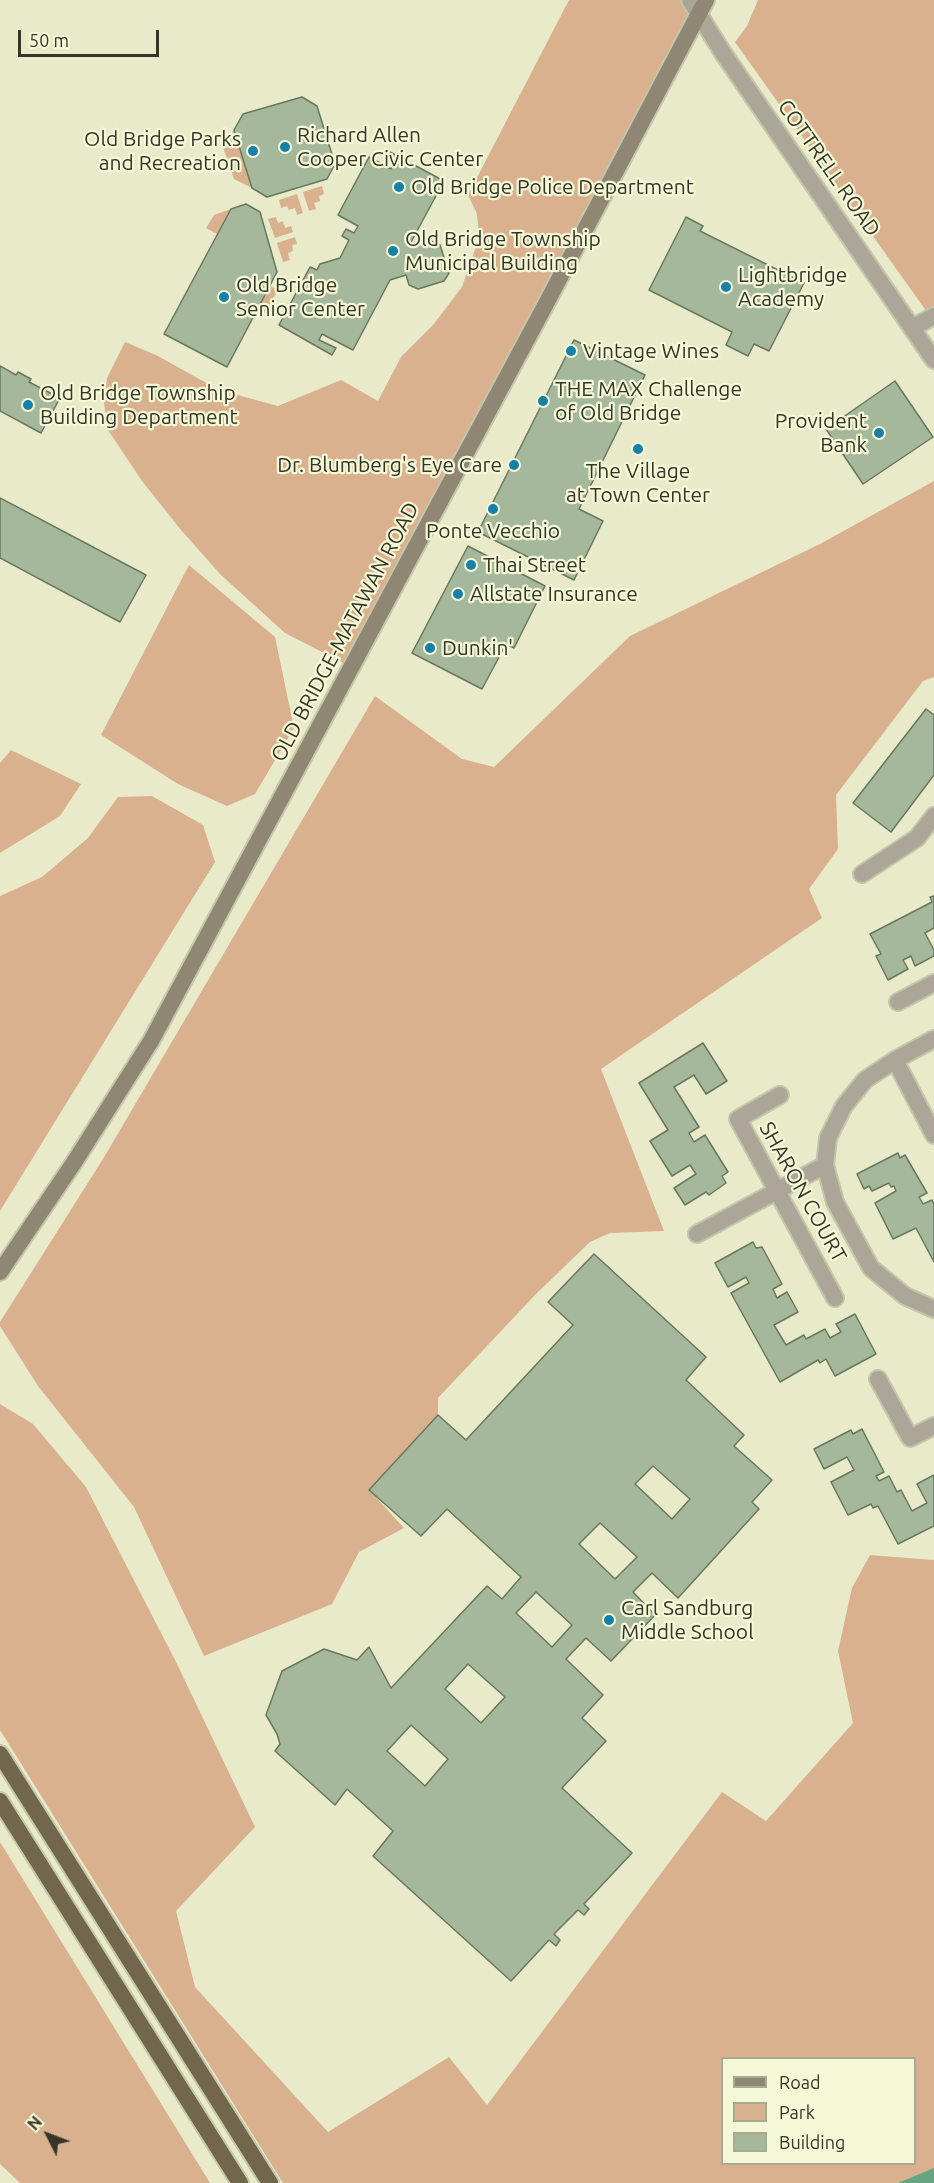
<!DOCTYPE html>
<html>
<head>
<meta charset="utf-8">
<style>
	body { margin:0 }
	#map { position:relative; width:934px; height:2183px; overflow:hidden; background:#e8eac9; font-family:Ubuntu,sans-serif }
	canvas { display:block }
	.legend { position:absolute; left:721px; top:2057px; width:195px; height:108px; box-sizing:border-box; background:#f5f8d6; border:2px solid #a8aa91; margin:0; padding:8px 10px; list-style:none; font-size:18px; color:#353629 }
	.legend li { display:flex; align-items:center; gap:12px; height:30px }
	.legend b { width:30px; border:2px solid #a8aa91 }
	.north { position:absolute; left:18px; top:2105px; width:60px; height:60px; -webkit-text-stroke:4px #f5f8d6; paint-order:stroke; rotate:312deg; font-size:16px; font-weight:700; line-height:24px; text-align:center; color:#353629 }
	.north::after { content:''; display:block; margin:auto; width:21px; height:27px; background:#353629; clip-path:polygon(50% 0,100% 100%,50% 72%,0 100%) }
	.scale { position:absolute; left:18px; top:30px; width:141px; height:27px; box-sizing:border-box; border:3px solid #353629; border-top:0; padding-left:8px; font-size:18px; line-height:21px; white-space:nowrap; color:#353629; -webkit-text-stroke:4px #f5f8d6; paint-order:stroke }
</style>
</head>
<body>
<div id="map">
<canvas width="934" height="2183"></canvas>
<ul class="legend">
<li><b style="height:8px;background:#8f8673"></b>Road</li>
<li><b style="height:16px;background:#dab18e"></b>Park</li>
<li><b style="height:16px;background:#a6b89c"></b>Building</li>
</ul>
<div class="north">N</div>
<div class="scale">50 m</div>
</div>
<script>
const g = document.querySelector('canvas').getContext('2d');
g.lineJoin = 'round';
function fill(path, color) {
  g.fillStyle = color;
  g.fill(path, 'evenodd');
}
function poly(rows) {
  const path = new Path2D();
  for (const r of rows) {
    path.moveTo(r[0], r[1]);
    for (let i = 2; i < r.length; i += 2) path.lineTo(r[i], r[i + 1]);
  }
  return path;
}
function strokePath(path, color, width, dash) {
  g.strokeStyle = color;
  g.lineWidth = width;
  g.lineCap = dash ? 'butt' : 'round';
  g.setLineDash(dash || []);
  g.stroke(path);
}
function label(font, color, halo, rows, align = 'center') {
  g.font = font + ' Ubuntu,sans-serif';
  g.lineWidth = 4.5;
  g.setLineDash([]);
  g.textBaseline = 'middle';
  g.strokeStyle = halo;
  g.fillStyle = color;
  for (const [text, x, y, turn = 0] of rows) {
    g.save();
    g.translate(x, y);
    g.rotate((+turn || 0) * Math.PI / 180);
    g.textAlign = isNaN(turn) ? turn : align;
    if (halo) g.strokeText(text, 0, 0);
    g.fillText(text, 0, 0);
    g.restore();
  }
}
fill(poly([
	[569,0,690,0,698,14,351,667,285,633,221,575,181,530,142,481,108,430,104,402,107,378,125,342,156,355,219,390,278,406,341,380,378,401,401,357,433,325,462,287,479,238,477,214,468,195],
	[758,0,934,0,934,322,735,42,747,26],
	[234,130,252,188,234,179,223,147],
	[322,186,324,194,319,196,320,201,314,203,316,209,309,211,303,192],
	[297,194,303,213,297,215,295,208,289,210,287,206,281,208,279,200],
	[231,209,217,234,206,228,214,215],
	[276,217,278,223,283,221,285,228,291,226,293,232,275,238,268,219],
	[295,237,297,244,292,245,293,251,288,253,290,260,283,262,277,243],
	[270,286,278,290,265,313,258,309],
	[934,481,934,677,923,681,836,795,838,849,809,889,822,918,601,1069,664,1231,610,1233,590,1242,535,1295,438,1398,438,1415,369,1490,404,1528,359,1552,332,1604,204,1656,134,1507,38,1386,0,1326,0,1322,103,1159,375,696,462,759,494,767,630,636,820,544],
	[189,565,275,637,294,728,255,794,227,806,178,784,101,735],
	[11,750,81,784,60,816,0,853,0,763],
	[152,796,203,825,215,862,0,1211,0,896,42,877,88,838,118,797],
	[0,1404,33,1424,86,1487,177,1664,255,1827,176,1911,195,1987,328,2132,449,2057,487,2105,722,1792,766,1821,853,1723,838,1651,852,1588,870,1555,934,1560,934,2183,283,2183,0,1730],
	[722,2058,914,2058,914,2164,722,2164],
	[0,1842,210,2183,20,2183,0,2164]
]), '#dab18e');
fill(poly([
	[934,2168,934,2183,898,2183]
]), '#66a582');
const building = poly([
	[302,97,317,106,335,164,327,179,267,197,252,188,234,130,243,114,302,97],
	[390,152,444,181,410,244,426,239,440,245,449,273,444,281,418,289,409,285,406,275,390,280,353,350,322,334,319,340,336,348,332,355,279,325,310,267,317,270,320,264,340,258,349,240,342,236,346,229,354,233,358,226,338,215,369,157,391,169,394,163,386,159,390,152],
	[246,204,260,212,277,272,227,367,164,334,231,209,246,204],
	[686,217,703,226,700,231,804,283,769,351,754,344,748,356,726,345,732,332,649,290,686,217],
	[574,340,645,375,579,509,603,521,574,580,478,532,574,340],
	[0,366,16,375,18,372,31,379,29,382,60,398,41,433,0,411,0,366],
	[895,381,933,437,863,484,826,429,895,381],
	[0,498,146,575,120,622,0,558,0,498],
	[468,546,545,586,514,648,506,644,482,689,412,653,468,546],
	[926,709,934,715,934,775,891,832,853,803,926,709],
	[934,896,934,928,925,933,934,950,934,956,915,966,911,956,903,960,908,969,888,980,876,956,881,954,870,934,932,902,930,897,934,896],
	[703,1043,727,1081,706,1094,694,1075,674,1087,699,1127,689,1133,694,1142,705,1135,728,1172,722,1176,726,1183,709,1195,706,1192,685,1205,674,1188,696,1174,690,1165,672,1176,650,1141,668,1130,639,1083,703,1043],
	[898,1153,900,1158,905,1155,927,1193,919,1197,923,1204,932,1200,934,1204,934,1262,916,1228,893,1239,875,1203,896,1191,894,1186,891,1187,889,1183,872,1191,869,1186,864,1189,857,1174,898,1153],
	[753,1242,756,1248,762,1247,782,1284,773,1289,777,1298,787,1292,798,1312,774,1325,786,1345,804,1335,806,1339,825,1329,830,1338,841,1332,836,1324,855,1314,876,1354,835,1376,826,1359,820,1363,818,1360,780,1382,731,1293,749,1283,746,1277,728,1287,715,1263,753,1242],
	[594,1254,706,1357,686,1380,744,1435,734,1446,772,1480,752,1502,759,1509,678,1598,652,1573,633,1592,655,1615,611,1661,586,1638,566,1659,603,1695,582,1718,606,1741,562,1788,632,1853,584,1904,589,1909,584,1915,578,1910,554,1934,560,1940,556,1946,549,1940,511,1981,373,1856,393,1831,347,1789,335,1805,275,1751,280,1744,277,1734,266,1715,282,1671,324,1649,357,1660,369,1647,391,1688,487,1586,502,1599,521,1577,447,1509,421,1536,369,1490,438,1415,466,1440,573,1325,548,1302,594,1254],
	[653,1466,690,1499,672,1519,635,1484,653,1466],
	[600,1523,637,1557,615,1579,579,1544,600,1523],
	[536,1592,572,1625,552,1647,516,1613,536,1592],
	[468,1664,505,1697,481,1723,445,1689,468,1664],
	[411,1725,448,1759,425,1786,387,1751,411,1725],
	[862,1429,884,1472,876,1476,879,1481,889,1476,897,1492,901,1490,912,1511,927,1503,917,1484,934,1475,934,1526,898,1544,878,1506,873,1508,871,1504,848,1515,831,1482,854,1470,847,1457,824,1469,814,1449,851,1430,853,1434,862,1429]
]);
fill(building, '#a6b89c');
strokePath(building, '#67785e', 1.5);
const minor = poly([
	[912,328,934,316],
	[862,874,917,838,934,816],
	[898,1002,934,983],
	[934,1039,895,1060,865,1080,844,1106,828,1138,825,1165,835,1202,871,1268,905,1296,934,1309],
	[895,1060,934,1135],
	[780,1095,738,1119,835,1298],
	[697,1234,825,1165],
	[878,1379,910,1438,934,1426]
]);
const tertiary = poly([
	[690,0,723,53,934,360]
]);
const secondary = poly([
	[0,1272,75,1161,151,1041,548,300,706,0]
]);
const trunk = poly([
	[0,1754,270,2183],
	[0,1801,240,2183]
]);
strokePath(minor, '#c4c6a9', 20);
strokePath(tertiary, '#c4c6a9', 20);
strokePath(secondary, '#c4c6a9', 20);
strokePath(trunk, '#c4c6a9', 20);
strokePath(minor, '#aca699', 16);
strokePath(tertiary, '#aca699', 16);
strokePath(secondary, '#8f8673', 16);
strokePath(trunk, '#72664c', 16);
for (const [x, y, r, color] of [
	[285,147,6,"#1680a9"],
	[253,151,6,"#1680a9"],
	[399,187,6,"#1680a9"],
	[393,251,6,"#1680a9"],
	[726,287,6,"#1680a9"],
	[224,297,6,"#1680a9"],
	[571,351,6,"#1680a9"],
	[543,401,6,"#1680a9"],
	[28,405,6,"#1680a9"],
	[879,433,6,"#1680a9"],
	[638,449,6,"#1680a9"],
	[514,465,6,"#1680a9"],
	[493,509,6,"#1680a9"],
	[471,565,6,"#1680a9"],
	[458,594,6,"#1680a9"],
	[430,648,6,"#1680a9"],
	[609,1620,6,"#1680a9"]
]) {
  const dot = new Path2D();
  dot.arc(x, y, r, 0, 2 * Math.PI);
  g.fillStyle = color;
  g.fill(dot);
  strokePath(dot, '#f5f8d6', 2);
}
label('21px', '#353629', '#f5f8d6', [
	["Richard Allen",297,135],
	["Cooper Civic Center",297,159],
	["Old Bridge Parks",241,139,"right"],
	["and Recreation",241,163,"right"],
	["Old Bridge Police Department",411,187],
	["Old Bridge Township",405,239],
	["Municipal Building",405,263],
	["Lightbridge",738,275],
	["Academy",738,299],
	["Old Bridge",236,285],
	["Senior Center",236,309],
	["Vintage Wines",583,351],
	["THE MAX Challenge",555,389],
	["of Old Bridge",555,413],
	["Old Bridge Township",40,393],
	["Building Department",40,417],
	["Provident",867,421,"right"],
	["Bank",867,445,"right"],
	["Dr. Blumberg's Eye Care",502,465,"right"],
	["The Village",638,471,"center"],
	["at Town Center",638,495,"center"],
	["Ponte Vecchio",493,531,"center"],
	["Thai Street",483,565],
	["Allstate Insurance",470,594],
	["Dunkin'",442,648],
	["Carl Sandburg",621,1608],
	["Middle School",621,1632]
], 'left');
label('21px', '#353629', '#f5f8d6', [
	["COTTRELL ROAD",829,168,55],
	["OLD BRIDGE-MATAWAN ROAD",345,632,-62],
	["SHARON COURT",803,1192,61]
]);
</script>
</body>
</html>
